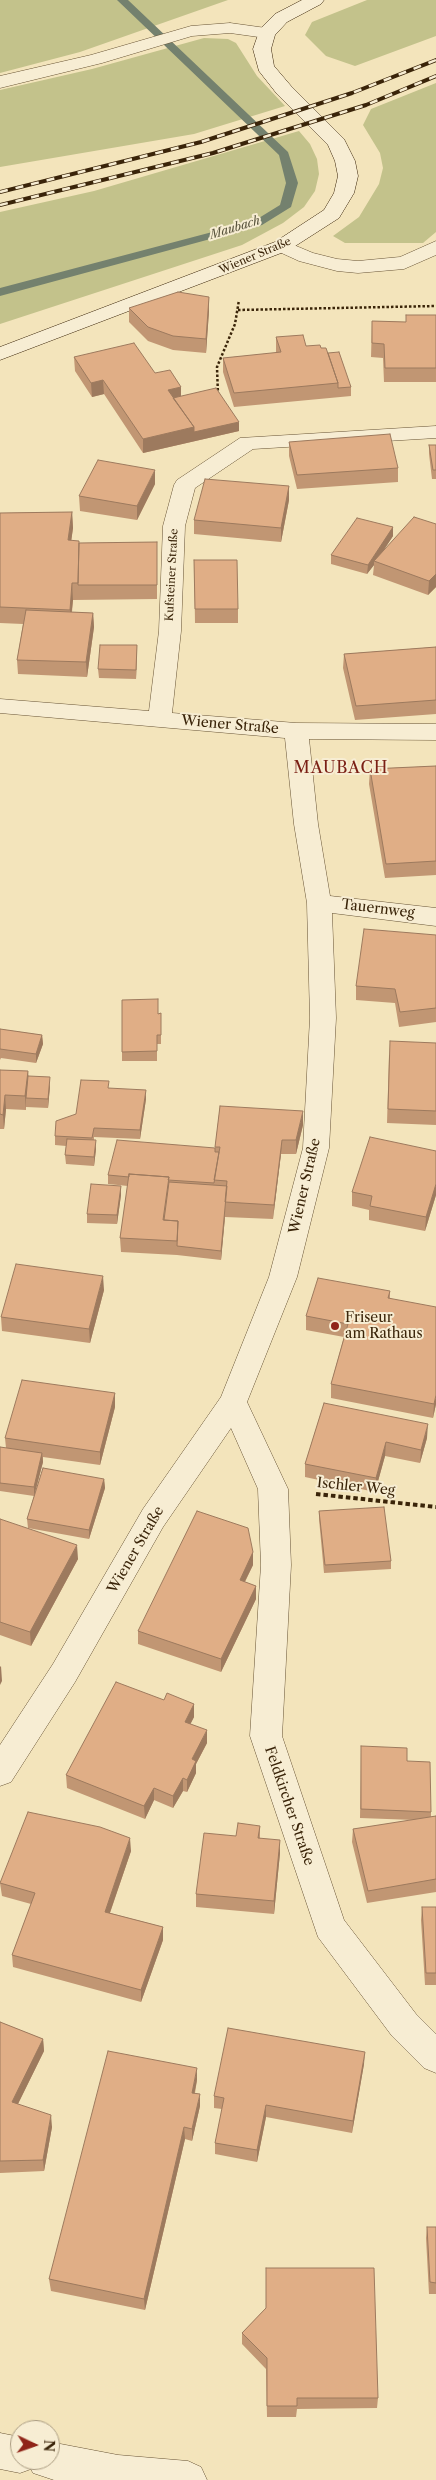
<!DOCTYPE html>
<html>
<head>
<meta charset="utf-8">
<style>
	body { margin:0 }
	#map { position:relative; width:436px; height:2480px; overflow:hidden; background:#f3e4bb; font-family:"Libre Caslon Text",serif }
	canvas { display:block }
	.north { position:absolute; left:10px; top:2420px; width:50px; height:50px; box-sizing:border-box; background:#f7edd3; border:1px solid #ab9d82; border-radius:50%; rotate:93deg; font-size:14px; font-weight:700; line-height:20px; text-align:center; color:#3a2409 }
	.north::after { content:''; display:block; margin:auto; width:18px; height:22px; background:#8f2418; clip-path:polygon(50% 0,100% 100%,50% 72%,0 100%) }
</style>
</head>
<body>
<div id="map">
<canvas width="436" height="2480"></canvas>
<div class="north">N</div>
</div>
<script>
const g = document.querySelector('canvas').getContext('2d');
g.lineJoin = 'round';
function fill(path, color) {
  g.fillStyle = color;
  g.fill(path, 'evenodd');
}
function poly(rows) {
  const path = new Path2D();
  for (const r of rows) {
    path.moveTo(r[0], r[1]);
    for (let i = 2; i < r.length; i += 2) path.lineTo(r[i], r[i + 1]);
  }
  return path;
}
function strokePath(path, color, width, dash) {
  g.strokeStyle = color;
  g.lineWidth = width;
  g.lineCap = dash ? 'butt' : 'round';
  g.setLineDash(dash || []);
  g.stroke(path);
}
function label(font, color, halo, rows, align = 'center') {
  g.font = font + ' "Libre Caslon Text",serif';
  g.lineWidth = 4;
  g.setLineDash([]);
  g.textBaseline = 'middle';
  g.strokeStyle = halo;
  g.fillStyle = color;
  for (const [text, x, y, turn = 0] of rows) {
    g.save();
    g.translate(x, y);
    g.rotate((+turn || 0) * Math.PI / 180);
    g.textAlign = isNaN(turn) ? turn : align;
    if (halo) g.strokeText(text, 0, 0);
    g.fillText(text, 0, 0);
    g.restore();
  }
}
fill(poly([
	[0,0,228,0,80,52,0,73],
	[367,0,436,0,436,36,355,66,326,56,305,35,312,22],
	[204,38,228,39,236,43,257,76,285,106,194,134,0,167,0,90,92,69],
	[436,83,436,232,423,243,345,243,333,236,359,217,379,184,383,168,380,153,363,125,371,109],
	[299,131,310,144,317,159,319,174,315,191,304,207,283,223,242,245,0,324,0,212,94,191]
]), '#c3c28b');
fill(poly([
	[117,0,128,0,288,152,298,183,291,207,262,225,0,296,0,288,254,221,280,205,286,183,279,155,117,0]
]), '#74816e');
const street = poly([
	[230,23,266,28,272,29,275,33,272,37,266,38,230,33,192,36,102,63,0,88,0,76,91,55,191,26,230,23],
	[282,240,313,253,337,259,358,261,400,257,436,241,436,255,404,269,358,273,337,271,299,261,275,250,272,246,275,242,282,240],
	[436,426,436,438,253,449,195,488,185,526,181,631,172,713,296,723,436,724,436,740,309,739,318,824,330,896,436,908,436,926,332,913,336,1018,329,1148,297,1277,247,1402,288,1489,291,1565,282,1736,344,1920,416,2014,436,2034,436,2073,424,2068,392,2036,318,1937,250,1736,261,1565,258,1489,231,1428,163,1527,75,1682,11,1782,0,1786,0,1745,53,1664,143,1509,221,1397,269,1277,303,1148,310,1018,307,903,294,824,285,738,0,713,0,699,149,711,159,631,163,526,174,485,177,480,240,438,436,426],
	[0,2433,20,2437,20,2460,50,2460,50,2442,118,2455,188,2461,201,2467,207,2480,54,2480,33,2473,31,2469,20,2473,0,2469,0,2433]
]);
const secondary = poly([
	[302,0,324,0,321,4,287,22,275,35,271,49,274,66,291,86,344,139,355,161,358,176,354,193,339,218,289,250,0,360,0,347,275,242,324,210,334,193,338,176,335,161,328,145,277,94,259,71,253,49,260,29,275,14,302,0]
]);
strokePath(street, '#685436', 1);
strokePath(secondary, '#3a2409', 1);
strokePath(poly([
	[238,310,436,306],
	[218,395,217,367,235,324,239,300]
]), '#3a2409', 2.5, [2.5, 2]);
strokePath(poly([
	[316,1494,436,1507]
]), '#3a2409', 4, [4.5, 3]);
fill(street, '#f7edd3');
fill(secondary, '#f7edd3');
const rail = poly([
	[0,192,201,142,352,93,436,60],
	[0,205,213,153,366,105,436,76]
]);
strokePath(rail, '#3a2409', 4);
strokePath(rail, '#f7edd3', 2.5, [8]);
fill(poly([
	[209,297,209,311,206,353,173,350,148,341,129,322,129,308],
	[436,315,436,382,384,382,383,358,371,357,372,321,406,322],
	[276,337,306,346,321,348,328,353,351,387,351,396,234,407,223,372,223,358,276,353],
	[74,357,155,373,181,387,181,396,239,431,143,453,104,394,92,397,75,371],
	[289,442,398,468,398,482,297,489,289,456],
	[429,445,436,445,436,479,432,479,429,454],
	[155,484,137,520,80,511,79,496],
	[289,486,289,500,281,542,194,534,194,520],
	[72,512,73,528,71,541,79,543,157,542,157,599,73,600,72,612,93,613,94,627,87,677,18,674,17,660,23,624,0,623,0,513],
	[436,524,436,587,428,595,373,575,374,565,367,574,331,564,331,555,393,527,393,536,383,551],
	[194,560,238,609,238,623,195,623],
	[137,645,136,679,99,678,98,669],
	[436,647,436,714,355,720,343,668,344,654],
	[436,766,436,875,385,878,369,784,370,769],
	[436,935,436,1022,399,1027,395,1003,356,1000,356,986],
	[161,1013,161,1044,157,1044,157,1061,122,1061,122,1052,158,1014],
	[0,1029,42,1035,43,1044,36,1063,1,1058,0,1060],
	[436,1043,436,1125,387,1123,389,1055],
	[0,1070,28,1071,28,1076,50,1086,48,1108,26,1107,26,1110,6,1109,4,1129,0,1129],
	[109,1088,146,1099,140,1139,94,1137,94,1140,96,1149,94,1166,66,1164,65,1155,66,1146,55,1145,55,1136,76,1114],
	[220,1106,303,1125,296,1154,281,1154,273,1219,225,1217,221,1260,177,1255,121,1252,120,1238,128,1186,108,1184,108,1175,215,1148],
	[436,1151,436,1195,425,1231,369,1220,369,1210,352,1206,352,1192],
	[121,1186,121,1195,117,1224,87,1223,87,1214],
	[104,1290,90,1343,2,1331,1,1317],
	[390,1291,390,1298,436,1404,433,1418,331,1398,331,1384,344,1337,306,1330,306,1316],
	[115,1393,115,1407,100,1465,43,1457,43,1462,35,1493,104,1479,105,1488,89,1539,28,1528,27,1519,34,1496,0,1491,0,1447,6,1448,5,1438],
	[324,1403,427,1438,420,1463,385,1456,375,1492,305,1477,305,1464],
	[319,1511,391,1561,391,1569,324,1573,319,1519],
	[0,1519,78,1559,31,1646,0,1635],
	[253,1552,253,1565,245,1582,256,1586,256,1599,221,1672,138,1644,138,1631],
	[164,1700,194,1704,194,1717,190,1724,207,1743,196,1764,196,1773,187,1792,183,1791,173,1808,154,1800,145,1819,67,1788,66,1775],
	[361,1746,407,1761,431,1812,431,1817,436,1816,436,1892,367,1903,352,1842,353,1829,414,1820,360,1818],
	[260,1826,260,1838,280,1853,274,1914,196,1907,196,1894,236,1836],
	[131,1851,110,1913,163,1927,163,1940,141,2002,13,1967,12,1955,31,1904,2,1896,0,1883],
	[422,1907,436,1907,436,1985,425,1985,421,1920],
	[0,2022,43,2039,44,2051,18,2104,52,2127,44,2171,0,2173],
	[364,2064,352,2133,266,2117,257,2162,215,2154,215,2143,222,2109,214,2108,214,2096],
	[197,2080,195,2093,200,2106,192,2141,185,2139,145,2310,51,2291,49,2279],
	[427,2227,436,2227,436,2294,429,2294,426,2238],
	[266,2268,378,2398,377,2408,297,2409,296,2417,267,2417,266,2369,242,2344,242,2333,266,2308]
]), '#c19673');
fill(poly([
	[209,297,209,311,206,353,206,339],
	[103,380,104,394,92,397,91,383],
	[181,387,181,401,173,403,168,390],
	[239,422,239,431,143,453,143,439,194,427],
	[155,470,155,484,137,520,137,506],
	[289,486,289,500,281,542,281,528],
	[72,512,73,528,69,557,68,540],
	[393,527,393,536,376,562,374,561,374,565,367,574,368,565],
	[436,574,436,587,428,595,429,581],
	[72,583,73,600,70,626,70,610],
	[93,613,94,627,87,677,86,662],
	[137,645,137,654,136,679,136,670],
	[42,1035,43,1044,36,1063,36,1054],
	[28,1071,29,1085,26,1098,26,1110,25,1096],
	[50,1077,50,1086,48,1108,48,1099],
	[146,1090,146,1099,140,1139,140,1130],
	[5,1095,6,1109,4,1129,3,1115],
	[303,1111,303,1125,296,1154,296,1140],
	[96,1140,96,1149,94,1166,94,1157],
	[282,1140,281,1154,273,1219,274,1205],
	[436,1184,436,1195,425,1231,426,1217],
	[121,1186,121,1195,117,1224,117,1215],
	[225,1211,225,1217,221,1260,221,1251],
	[103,1276,104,1290,90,1343,89,1329],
	[115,1393,115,1407,100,1465,100,1452],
	[436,1395,436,1404,433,1418,434,1404],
	[428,1424,427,1438,420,1463,421,1450],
	[386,1442,385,1456,375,1492,376,1478],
	[42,1453,43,1462,34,1496,34,1487],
	[104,1479,105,1488,89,1539,89,1530],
	[77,1545,78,1559,31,1646,30,1632],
	[253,1552,253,1565,239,1593,240,1580],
	[256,1586,256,1599,221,1672,221,1659],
	[1,1666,2,1681,0,1685,0,1667],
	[194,1704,194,1717,185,1735,185,1722],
	[207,1730,207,1743,196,1764,196,1773,187,1792,187,1780,192,1759],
	[183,1778,183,1791,173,1808,173,1796],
	[154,1788,154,1800,145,1819,144,1806],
	[130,1838,131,1851,106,1924,105,1912],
	[280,1840,280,1853,274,1914,274,1901],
	[163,1927,163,1940,141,2002,141,1990],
	[43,2039,44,2051,13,2114,12,2102],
	[365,2052,364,2064,352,2133,353,2121],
	[197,2068,197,2080,192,2105,192,2093],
	[200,2094,200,2106,192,2141,192,2129],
	[266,2105,266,2117,257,2162,257,2150],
	[51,2115,52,2127,44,2171,43,2160],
	[184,2127,185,2139,145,2310,144,2299]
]), '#9d7a5e');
const building = poly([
	[178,292,209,297,206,339,173,336,148,327,129,308,178,292],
	[406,315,436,315,436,368,385,368,384,344,372,343,372,321,406,322,406,315],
	[303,335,306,346,320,345,321,348,326,348,338,383,234,393,223,358,281,352,276,337,303,335],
	[134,343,155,373,170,370,181,387,168,390,194,427,143,439,103,380,91,383,74,357,134,343],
	[339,352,351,387,338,388,338,383,328,353,339,352],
	[216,388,239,422,194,432,194,427,173,398,216,388],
	[390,434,398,468,297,475,289,442,390,434],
	[429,445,436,445,436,470,433,470,429,445],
	[98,460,155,470,137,506,79,496,98,460],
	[205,479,289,486,281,528,194,520,205,479],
	[72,512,68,540,79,541,78,583,72,583,70,610,0,607,0,513,72,512],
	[414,517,436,524,436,574,429,581,374,561,414,517],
	[357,518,393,527,368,565,331,555,357,518],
	[157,542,157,585,78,585,79,543,157,542],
	[194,560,237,560,238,609,195,609,194,560],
	[26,610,93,613,86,662,17,660,26,610],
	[100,645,137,645,136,670,98,669,100,645],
	[436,647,436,700,356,706,344,654,436,647],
	[436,766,436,861,386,864,370,769,436,766],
	[364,929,436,935,436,1008,400,1012,395,989,356,986,364,929],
	[158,999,158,1014,161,1013,161,1035,157,1035,157,1051,122,1052,122,1000,158,999],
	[0,1029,42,1035,36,1054,0,1049,0,1029],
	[390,1041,436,1043,436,1111,388,1109,390,1041],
	[0,1070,28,1071,25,1096,5,1095,3,1115,0,1114,0,1070],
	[28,1076,50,1077,48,1099,26,1098,28,1076],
	[81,1080,109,1081,108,1088,146,1090,140,1130,94,1128,92,1138,55,1136,56,1121,76,1114,81,1080],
	[220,1106,303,1111,296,1140,282,1140,274,1205,225,1202,227,1181,214,1180,220,1147,215,1147,220,1106],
	[370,1137,436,1151,436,1184,426,1217,370,1206,372,1196,352,1192,370,1137],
	[67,1139,96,1140,94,1157,65,1155,67,1139],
	[117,1140,215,1148,215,1152,219,1152,214,1183,168,1180,169,1177,129,1174,129,1177,108,1175,117,1140],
	[129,1174,169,1177,163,1220,178,1221,177,1241,120,1238,129,1174],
	[169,1182,227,1186,221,1251,177,1246,178,1221,164,1220,169,1182],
	[91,1184,121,1186,117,1215,87,1214,91,1184],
	[16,1264,103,1276,89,1329,1,1317,16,1264],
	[318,1278,390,1291,388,1298,436,1307,436,1395,434,1404,331,1384,348,1324,306,1316,318,1278],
	[22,1380,115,1393,100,1452,5,1438,22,1380],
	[324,1403,428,1424,421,1450,386,1442,376,1478,305,1464,324,1403],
	[0,1447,42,1453,34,1487,0,1483,0,1447],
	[43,1468,104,1479,89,1530,27,1519,43,1468],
	[384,1507,391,1561,325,1565,319,1511,384,1507],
	[197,1511,248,1528,253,1552,240,1580,256,1586,221,1659,138,1631,197,1511],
	[0,1519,77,1545,30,1632,0,1622,0,1519],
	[116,1682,164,1700,167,1693,194,1704,185,1722,207,1730,192,1759,196,1761,187,1780,183,1778,173,1796,154,1788,144,1806,66,1775,116,1682],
	[361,1746,407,1748,407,1761,430,1762,431,1812,361,1809,361,1746],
	[28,1812,100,1827,130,1838,105,1912,163,1927,141,1990,12,1955,35,1893,0,1883,28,1812],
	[436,1816,436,1879,368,1891,353,1829,436,1816],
	[238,1823,260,1826,258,1838,280,1840,274,1901,196,1894,204,1833,236,1836,238,1823],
	[422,1907,436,1907,436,1973,426,1973,422,1907],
	[0,2022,43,2039,12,2102,51,2115,43,2160,0,2161,0,2022],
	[228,2028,365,2052,353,2121,266,2105,257,2150,215,2143,224,2098,214,2096,228,2028],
	[108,2051,197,2068,192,2093,200,2094,192,2129,184,2127,144,2299,49,2279,108,2051],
	[427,2227,436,2227,436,2283,430,2282,427,2227],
	[266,2268,374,2268,378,2398,297,2398,297,2406,267,2406,267,2358,242,2333,266,2308,266,2268]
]);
fill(building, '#e0ae86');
strokePath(building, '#9d7a5e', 1);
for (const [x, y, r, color] of [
	[335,1326,5,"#8f2418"]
]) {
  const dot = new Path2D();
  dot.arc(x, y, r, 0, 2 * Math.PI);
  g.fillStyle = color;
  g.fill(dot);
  strokePath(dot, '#f7edd3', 2);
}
label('11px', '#3a2409', '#f7edd3', [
	["Wiener Straße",255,256,-23],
	["Kufsteiner Straße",172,575,-87]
]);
label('italic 12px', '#57523b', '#f7edd3', [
	["Maubach",235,228,-17]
]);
label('14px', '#3a2409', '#f7edd3', [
	["Wiener Straße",230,725,5],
	["Tauernweg",378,909,7],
	["Wiener Straße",305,1186,-77],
	["Ischler Weg",356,1487,6],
	["Wiener Straße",136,1550,-60],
	["Feldkircher Straße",289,1806,71]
]);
label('14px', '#3a2409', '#f7edd3', [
	["Friseur",345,1318],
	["am Rathaus",345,1334]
], 'left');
g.letterSpacing = '1px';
label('16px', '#7a1f14', '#f7edd3', [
	["MAUBACH",341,768]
]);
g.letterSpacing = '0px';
</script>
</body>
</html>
